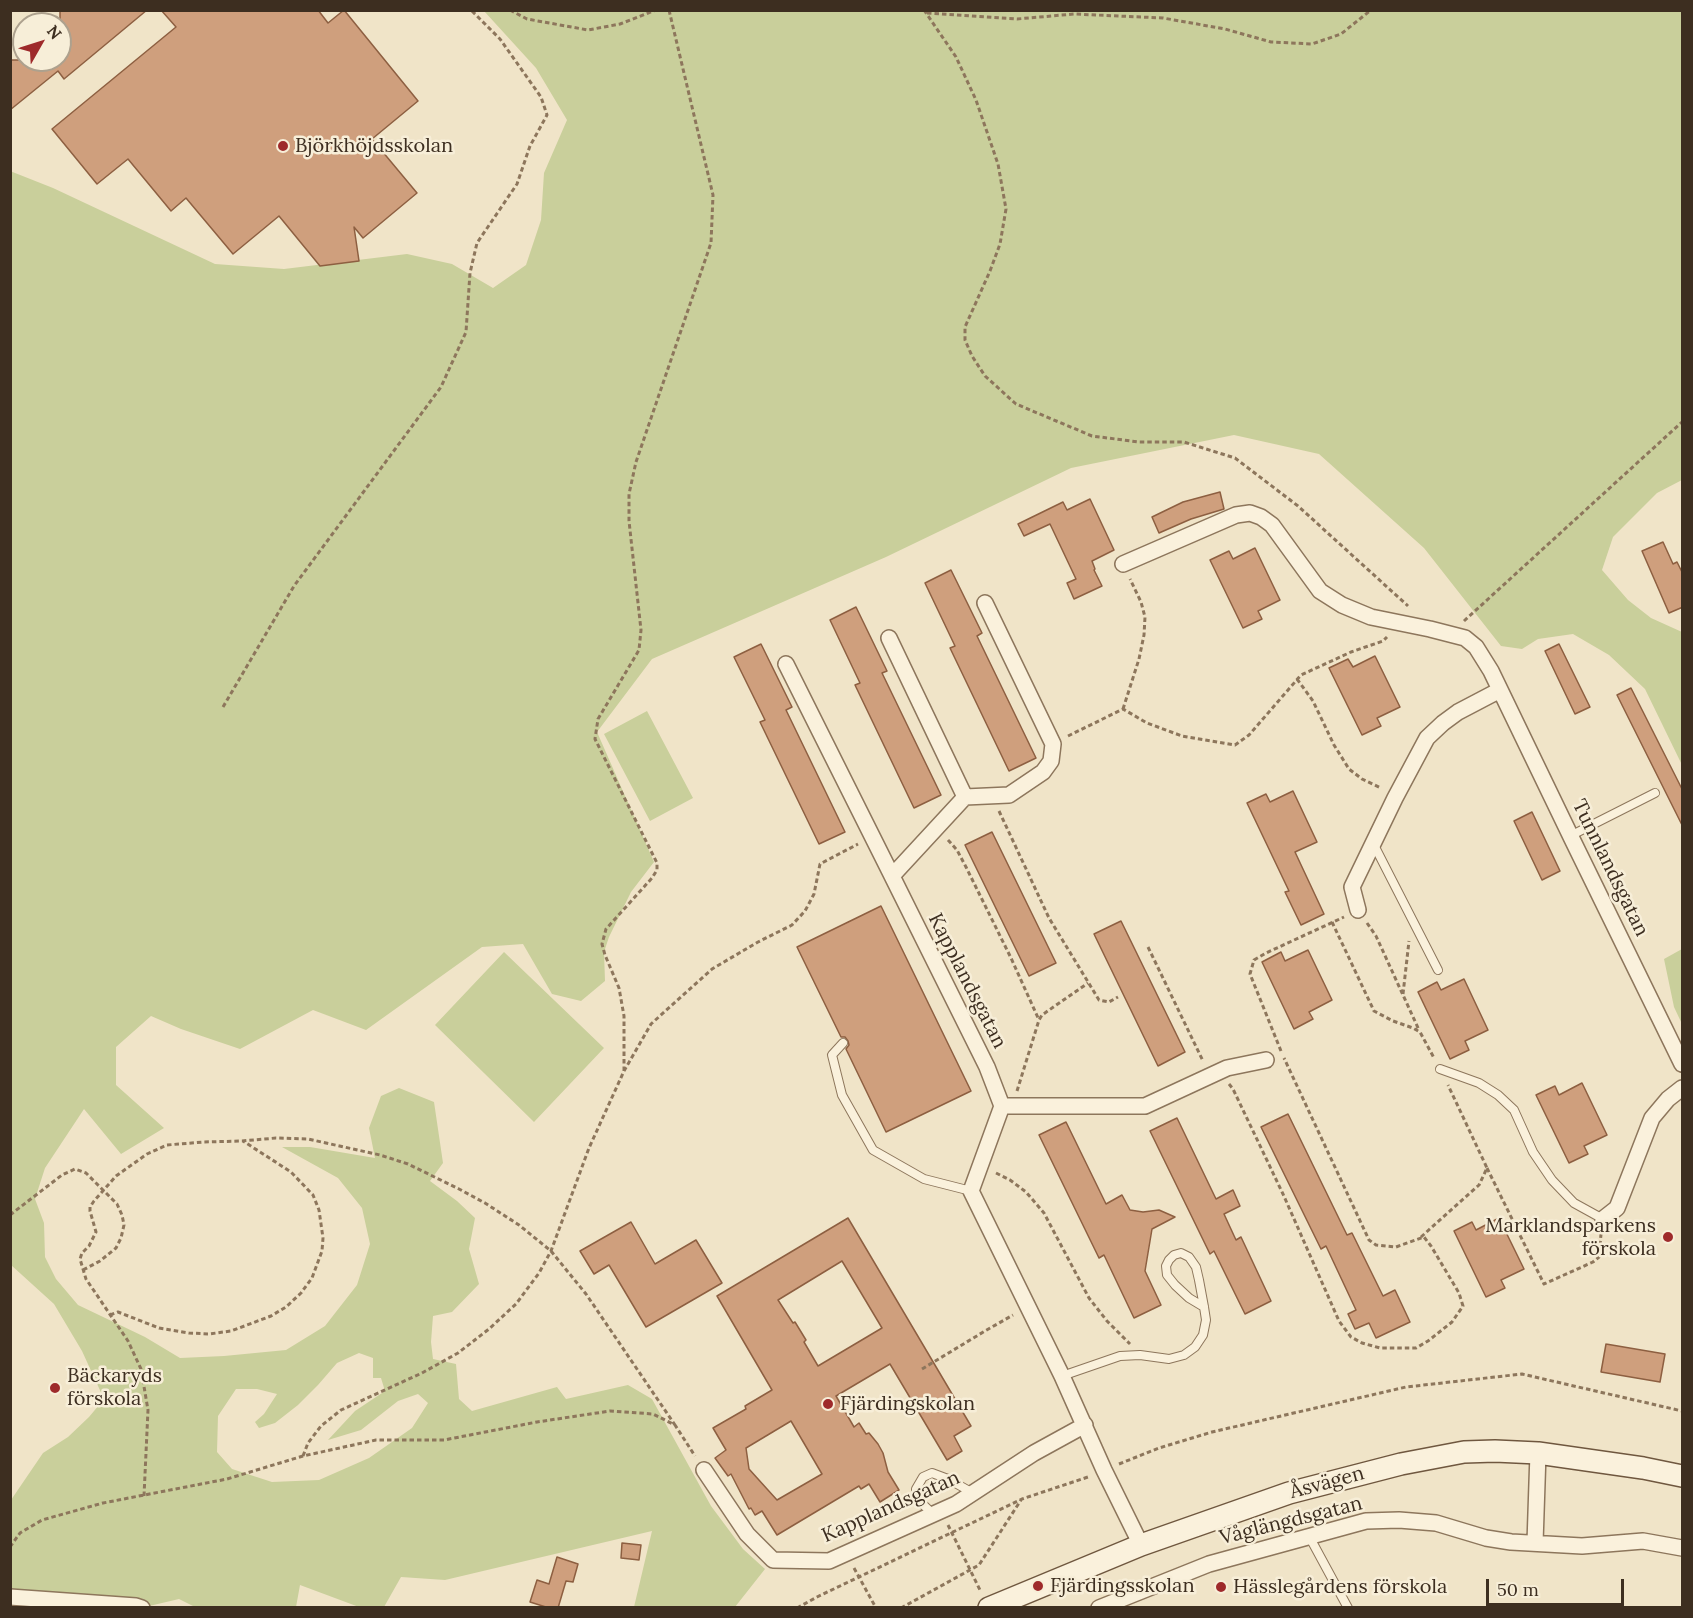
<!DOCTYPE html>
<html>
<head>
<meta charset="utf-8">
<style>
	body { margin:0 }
	#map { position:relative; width:1693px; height:1618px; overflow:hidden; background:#f0e4c8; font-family:Lora,serif }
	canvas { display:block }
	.frame { position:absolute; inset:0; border:12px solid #3d2e20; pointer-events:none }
	.north { position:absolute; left:12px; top:12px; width:60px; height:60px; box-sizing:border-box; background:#f7eed8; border:2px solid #ada18e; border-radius:50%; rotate:51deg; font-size:16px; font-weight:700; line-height:24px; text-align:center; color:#3d2e20 }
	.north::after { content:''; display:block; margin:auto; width:21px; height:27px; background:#9e2a2b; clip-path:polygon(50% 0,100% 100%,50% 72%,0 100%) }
	.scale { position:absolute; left:1486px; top:1579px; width:138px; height:27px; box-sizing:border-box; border:3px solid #3d2e20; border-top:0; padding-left:8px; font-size:18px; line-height:21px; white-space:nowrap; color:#3d2e20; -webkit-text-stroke:4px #f7eed8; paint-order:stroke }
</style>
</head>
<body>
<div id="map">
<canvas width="1693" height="1618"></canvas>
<div class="frame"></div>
<div class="north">N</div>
<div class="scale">50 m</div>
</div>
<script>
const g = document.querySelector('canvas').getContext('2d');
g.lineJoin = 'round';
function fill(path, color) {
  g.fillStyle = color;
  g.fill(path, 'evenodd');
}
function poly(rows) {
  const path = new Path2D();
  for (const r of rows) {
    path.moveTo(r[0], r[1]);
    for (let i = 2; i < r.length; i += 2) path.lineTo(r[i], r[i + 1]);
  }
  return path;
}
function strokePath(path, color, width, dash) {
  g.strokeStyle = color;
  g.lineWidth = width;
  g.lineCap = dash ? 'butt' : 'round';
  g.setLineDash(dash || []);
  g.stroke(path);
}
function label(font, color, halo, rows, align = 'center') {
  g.font = font + ' Lora,serif';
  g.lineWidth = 5;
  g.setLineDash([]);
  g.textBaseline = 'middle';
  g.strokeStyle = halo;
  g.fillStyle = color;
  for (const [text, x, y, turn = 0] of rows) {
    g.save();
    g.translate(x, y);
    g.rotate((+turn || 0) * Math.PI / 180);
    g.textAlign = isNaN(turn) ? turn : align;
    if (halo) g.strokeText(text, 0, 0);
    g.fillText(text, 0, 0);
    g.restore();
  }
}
fill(poly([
	[484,11,1682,11,1682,480,1657,493,1613,537,1602,570,1628,600,1651,618,1682,632,1682,765,1645,689,1609,655,1573,634,1538,639,1522,649,1501,646,1424,548,1319,454,1234,435,1071,468,886,557,652,659,597,732,654,862,631,892,609,937,604,952,605,981,581,1001,552,994,523,944,482,947,366,1030,313,1010,240,1049,181,1029,151,1016,116,1047,116,1085,164,1128,121,1154,84,1109,45,1168,35,1199,44,1223,45,1257,56,1279,78,1305,145,1337,180,1358,224,1356,286,1350,325,1326,357,1285,370,1244,362,1208,338,1178,282,1147,310,1147,375,1158,369,1128,381,1096,399,1088,434,1102,443,1163,430,1181,457,1201,475,1218,469,1249,479,1284,452,1312,433,1316,431,1342,433,1359,456,1364,459,1399,472,1411,557,1387,566,1399,628,1385,652,1399,711,1506,743,1549,765,1569,735,1607,634,1607,652,1531,445,1580,401,1577,384,1607,359,1607,300,1585,296,1607,195,1607,179,1599,145,1607,11,1607,11,1500,43,1453,68,1437,89,1417,104,1399,82,1351,54,1304,11,1265,10,171,53,188,215,264,284,269,407,254,452,264,493,288,526,265,541,220,544,173,567,120,536,68],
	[359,1353,373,1358,373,1378,381,1378,385,1391,355,1411,328,1440,361,1430,398,1401,418,1394,428,1403,412,1428,369,1458,319,1480,272,1482,232,1469,217,1452,218,1416,236,1389,257,1389,277,1394,264,1414,255,1422,259,1428,275,1423,298,1405,318,1385,337,1363],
	[647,711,693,798,650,821,604,734],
	[1682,949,1682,1024,1674,1007,1664,959],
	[504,952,604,1048,534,1122,435,1025]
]), '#c9cf9b');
const building = poly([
	[60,10,147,10,64,79,58,71,10,110,10,60,60,60,60,10],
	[161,10,318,10,328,23,344,10,418,101,372,139,417,193,363,238,354,227,359,261,320,266,279,216,233,254,186,198,171,211,128,159,97,184,52,129,176,27,161,10],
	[1220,492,1224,509,1191,519,1159,533,1152,517,1183,502,1220,492],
	[1090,499,1114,550,1092,561,1095,569,1094,570,1102,586,1074,599,1067,583,1076,579,1050,524,1024,536,1018,524,1063,502,1067,510,1090,499],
	[1663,542,1673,564,1677,562,1683,574,1683,607,1669,613,1642,551,1663,542],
	[1255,548,1280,600,1258,611,1262,619,1243,628,1210,560,1229,551,1233,559,1255,548],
	[951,570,982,633,977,636,1036,758,1009,771,950,648,955,646,925,583,951,570],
	[856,607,887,671,882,673,941,795,914,808,855,685,860,683,830,620,856,607],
	[761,644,792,707,786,710,845,832,819,844,760,722,765,720,734,657,761,644],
	[1559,644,1590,707,1575,714,1545,651,1559,644],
	[1375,656,1400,707,1377,718,1381,726,1362,735,1329,668,1348,659,1353,667,1375,656],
	[1631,688,1683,791,1683,827,1617,695,1631,688],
	[1293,791,1317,842,1295,852,1324,914,1301,925,1285,892,1289,891,1247,803,1266,794,1270,802,1293,791],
	[1532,812,1560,871,1542,880,1514,821,1532,812],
	[992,832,1056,963,1029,976,965,845,992,832],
	[881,906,971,1091,886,1132,846,1049,849,1045,848,1041,845,1037,841,1037,797,947,881,906],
	[1121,921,1185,1052,1158,1066,1094,934,1121,921],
	[1308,950,1332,1000,1309,1012,1313,1019,1294,1029,1262,962,1281,952,1285,961,1308,950],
	[1464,979,1488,1030,1465,1041,1469,1050,1450,1059,1418,992,1437,982,1441,990,1464,979],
	[1582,1083,1607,1135,1584,1146,1588,1154,1569,1163,1536,1095,1555,1086,1559,1095,1582,1083],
	[1288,1114,1347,1235,1352,1233,1383,1296,1395,1290,1410,1322,1376,1338,1369,1323,1355,1329,1348,1314,1356,1310,1326,1246,1321,1249,1261,1127,1288,1114],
	[1177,1118,1216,1199,1233,1190,1240,1206,1224,1214,1236,1240,1241,1237,1271,1301,1245,1314,1214,1251,1210,1254,1150,1131,1177,1118],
	[1066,1122,1106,1204,1122,1195,1130,1210,1143,1212,1159,1210,1175,1217,1152,1229,1145,1271,1161,1305,1134,1318,1104,1255,1099,1258,1039,1135,1066,1122],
	[848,1218,971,1426,954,1436,962,1451,947,1460,890,1364,836,1396,854,1427,859,1423,866,1434,869,1433,878,1444,883,1453,888,1472,899,1490,880,1502,869,1484,861,1489,859,1486,777,1535,762,1511,755,1515,751,1508,749,1509,731,1474,728,1476,715,1458,726,1450,713,1428,746,1409,745,1406,772,1390,717,1296,848,1218],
	[842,1261,882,1328,818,1366,804,1342,806,1340,795,1322,793,1323,778,1300,842,1261],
	[791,1421,822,1474,777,1500,749,1469,746,1448,791,1421],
	[1499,1218,1524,1269,1501,1280,1505,1288,1486,1297,1454,1231,1472,1222,1476,1230,1499,1218],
	[631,1222,655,1264,696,1240,722,1283,646,1327,609,1265,594,1274,580,1251,631,1222],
	[1606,1344,1665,1354,1660,1382,1601,1372,1606,1344],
	[622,1543,641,1545,639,1560,621,1558,622,1543],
	[557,1557,578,1564,573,1582,566,1581,558,1608,549,1608,530,1602,537,1580,549,1584,557,1557]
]);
fill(building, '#cf9f7d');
strokePath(building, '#8d5f41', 1.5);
const lane = poly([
	[1570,836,1655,793],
	[1374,845,1438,970],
	[843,1043,832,1055,842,1095,873,1150,924,1179,971,1191],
	[1440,1069,1479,1083,1498,1095,1514,1110,1533,1152,1552,1180,1574,1203,1603,1219],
	[1062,1376,1120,1356,1140,1355,1169,1359,1184,1355,1195,1347,1203,1335,1206,1320,1204,1307,1199,1280,1196,1267,1189,1257,1181,1253,1174,1255,1169,1260,1166,1266,1167,1275,1175,1285,1189,1298,1204,1307],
	[933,1514,916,1498,916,1489,923,1477,932,1473,948,1479,973,1493],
	[1309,1536,1348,1608]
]);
const street = poly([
	[1123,564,1236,515,1250,513,1261,517,1272,525,1320,591,1342,605,1371,617,1430,629,1465,638,1476,647,1491,671,1572,839,1682,1064],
	[985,603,1053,744,1051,761,1043,772,1009,795,965,797,892,876,987,1067,1002,1106,971,1191,1062,1376,1104,1470,1141,1545],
	[889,638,965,797],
	[786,664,892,876],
	[1358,910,1352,887,1395,798,1427,738,1443,723,1458,712,1500,690],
	[1002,1106,1145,1106,1227,1068,1266,1060],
	[1603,1219,1617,1208,1652,1118,1668,1099,1682,1088],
	[704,1470,747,1534,773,1560,829,1561,956,1504,1034,1453,1085,1425],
	[1535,1543,1538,1453],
	[10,1597,136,1606,142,1608],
	[1099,1608,1209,1564,1366,1521,1399,1520,1436,1523,1486,1538,1511,1542,1582,1546,1643,1541,1682,1548]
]);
const secondary = poly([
	[989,1608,1141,1545,1289,1493,1401,1464,1464,1452,1495,1451,1538,1453,1643,1468,1682,1476]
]);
strokePath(lane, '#8d765c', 10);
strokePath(street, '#8d765c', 18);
strokePath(secondary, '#6f573f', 24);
strokePath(poly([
	[510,10,527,19,588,30,620,24,656,10],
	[924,10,956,57,976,100,998,164,1006,209,1000,244,990,271,965,327,965,340,972,356,985,376,1016,404,1092,436,1139,442,1184,442,1235,458,1298,506,1408,606],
	[927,13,1017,19,1074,14,1163,18,1225,29,1271,42,1312,44,1341,34,1371,10],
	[1464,621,1682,422],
	[1297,679,1313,701,1334,745,1349,769,1362,779,1381,788],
	[223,707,294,586,441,387,466,332,470,273,477,243,517,184,530,146,547,115,541,97,500,39,471,10],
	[1123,709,1139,659,1144,635,1145,617,1141,602,1130,579],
	[1068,736,1123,709,1147,723,1182,736,1235,745,1249,735,1301,675,1351,652,1383,641,1387,637],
	[999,811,1049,918,1099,1000,1109,1002,1118,997],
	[948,840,957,850,966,867,1011,958,1039,1020],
	[1332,922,1374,1011,1393,1021,1413,1028,1420,1032,1434,1058],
	[1367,923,1376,936,1419,1030],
	[1148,947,1203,1061],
	[1403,994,1409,941],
	[1281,1051,1250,974,1254,960,1266,953,1344,917],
	[624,1071,624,1016,619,988,605,955,602,944,606,929,652,878,657,870,657,863,595,739,598,719,639,650,641,630,629,521,629,494,636,462,711,243,713,195,669,10],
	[1229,1084,1233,1089,1283,1194,1339,1321,1351,1337,1362,1343,1380,1348,1416,1348,1428,1341,1452,1322,1463,1306,1459,1293,1431,1246,1424,1237,1396,1247,1376,1245,1369,1240,1284,1058],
	[1017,1091,1039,1020,1042,1015,1088,983],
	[1487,1168,1544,1284,1593,1262,1599,1257,1601,1234],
	[996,1173,1010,1180,1026,1192,1044,1213,1089,1298,1107,1321,1130,1344],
	[10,1215,62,1175,75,1169,86,1173,117,1204,122,1215,124,1225,121,1238,116,1248,100,1261,83,1270],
	[1421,1237,1479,1185,1487,1168,1448,1085],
	[110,1315,118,1312,159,1328,189,1333,209,1334,231,1331,271,1316,286,1307,301,1293,312,1278,322,1251,323,1238,319,1210,313,1195,291,1172,243,1141],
	[922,1369,985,1331,1013,1315],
	[303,1456,308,1443,321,1426,341,1410,422,1373,458,1353,489,1329,516,1304,539,1273,551,1251,589,1148,624,1071,651,1024,712,969,758,942,792,925,805,911,814,894,820,864,858,844],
	[1119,1464,1159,1448,1212,1432,1406,1387,1522,1374,1682,1411],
	[144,1496,148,1410,141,1369,128,1341,86,1279,80,1259,82,1253,89,1246,96,1232,90,1211,90,1207,94,1201,116,1176,147,1154,167,1145,203,1142,242,1141,276,1138,308,1139,380,1155,408,1164,459,1189,485,1203,519,1225,551,1251,586,1294,675,1425],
	[948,1525,980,1590],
	[10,1547,20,1533,42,1520,103,1503,227,1479,303,1456,376,1440,444,1440,537,1422,610,1411,653,1414,675,1425,695,1456],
	[854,1568,876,1608],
	[797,1608,817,1597,1022,1499,1088,1477],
	[901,1608,979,1565,1021,1500]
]), '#8d765c', 3, [4.5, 3]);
strokePath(lane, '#faf1dc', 8);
strokePath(street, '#faf1dc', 15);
strokePath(secondary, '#faf1dc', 21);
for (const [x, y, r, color] of [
	[283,146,6,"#9e2a2b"],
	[1668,1237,6,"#9e2a2b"],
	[55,1388,6,"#9e2a2b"],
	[828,1404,6,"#9e2a2b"],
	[1038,1586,6,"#9e2a2b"],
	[1221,1587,6,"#9e2a2b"]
]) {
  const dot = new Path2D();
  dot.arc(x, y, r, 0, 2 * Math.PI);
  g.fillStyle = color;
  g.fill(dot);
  strokePath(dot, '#f7eed8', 2);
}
label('20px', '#3d2e20', '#f7eed8', [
	["Björkhöjdsskolan",295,146],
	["Marklandsparkens",1656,1226,"right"],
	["förskola",1656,1249,"right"],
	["Bäckaryds",67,1376],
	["förskola",67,1399],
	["Fjärdingskolan",840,1404],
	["Fjärdingsskolan",1050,1586],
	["Hässlegårdens förskola",1233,1587]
], 'left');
label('20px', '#3d2e20', '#f7eed8', [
	["Tunnlandsgatan",1610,868,64],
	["Kapplandsgatan",967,981,63],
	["Åsvägen",1327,1483,-15],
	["Kapplandsgatan",891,1507,-24],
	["Våglängdsgatan",1291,1521,-14]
]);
</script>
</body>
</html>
